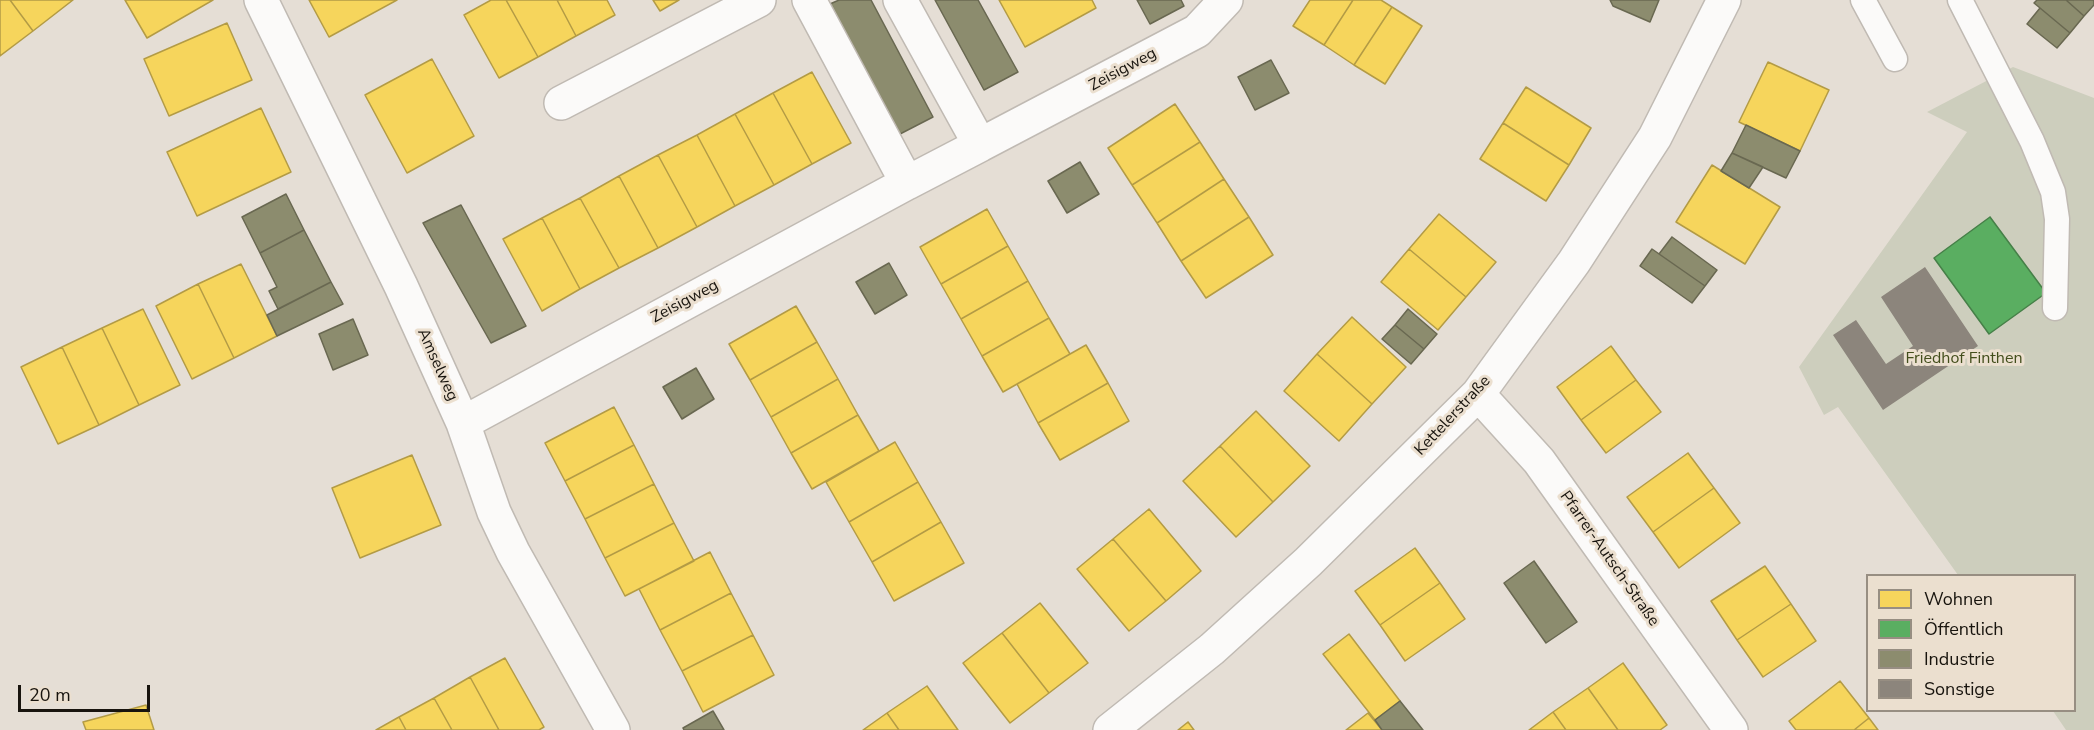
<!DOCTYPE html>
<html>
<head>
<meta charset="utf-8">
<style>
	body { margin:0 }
	#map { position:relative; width:2094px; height:730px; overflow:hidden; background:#e5ded5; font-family:"Nunito Sans",sans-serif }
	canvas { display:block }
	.legend { position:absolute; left:1866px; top:574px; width:210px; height:138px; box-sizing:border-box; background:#ebdfcf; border:2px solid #978e82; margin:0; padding:8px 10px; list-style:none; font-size:18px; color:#18140e }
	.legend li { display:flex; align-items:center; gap:12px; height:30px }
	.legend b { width:30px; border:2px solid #978e82 }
	.scale { position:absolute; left:18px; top:685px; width:132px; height:27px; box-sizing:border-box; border:3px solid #18140e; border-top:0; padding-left:8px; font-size:18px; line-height:21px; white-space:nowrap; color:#18140e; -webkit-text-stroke:4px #ebdfcf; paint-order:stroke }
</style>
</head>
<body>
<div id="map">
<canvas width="2094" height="730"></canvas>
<ul class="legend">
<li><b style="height:16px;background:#f6d55c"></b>Wohnen</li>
<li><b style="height:16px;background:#5aae61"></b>Öffentlich</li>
<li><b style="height:16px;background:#8c8c6e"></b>Industrie</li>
<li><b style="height:16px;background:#8c857c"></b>Sonstige</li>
</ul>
<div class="scale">20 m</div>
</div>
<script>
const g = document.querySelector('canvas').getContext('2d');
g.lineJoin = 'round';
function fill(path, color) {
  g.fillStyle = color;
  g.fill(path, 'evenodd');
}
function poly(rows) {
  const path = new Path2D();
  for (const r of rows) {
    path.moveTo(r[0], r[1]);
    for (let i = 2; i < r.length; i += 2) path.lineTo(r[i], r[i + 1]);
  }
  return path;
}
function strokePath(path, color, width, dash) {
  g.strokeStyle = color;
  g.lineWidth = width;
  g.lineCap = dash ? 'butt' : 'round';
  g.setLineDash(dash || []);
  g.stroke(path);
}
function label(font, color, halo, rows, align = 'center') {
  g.font = font + ' "Nunito Sans",sans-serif';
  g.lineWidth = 6;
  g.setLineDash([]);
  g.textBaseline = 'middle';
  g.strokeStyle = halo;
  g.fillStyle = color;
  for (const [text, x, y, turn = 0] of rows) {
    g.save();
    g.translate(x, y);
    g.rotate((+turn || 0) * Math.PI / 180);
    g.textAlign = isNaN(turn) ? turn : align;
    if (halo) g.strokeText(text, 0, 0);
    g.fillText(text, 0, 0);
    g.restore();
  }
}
fill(poly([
	[2013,67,2094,98,2094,730,2066,730,2053,711,2074,710,2074,576,1958,575,1838,407,1824,415,1799,367,1967,132,1927,112]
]), '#cdcebd');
const homes = poly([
	[0,0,10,0,33,31,0,56,0,0],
	[10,0,73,0,33,31,10,0],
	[125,0,213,0,147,38,125,0],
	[309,0,397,0,329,37,309,0],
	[491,0,506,0,538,57,499,78,464,15,491,0],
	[506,0,557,0,576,36,538,57,506,0],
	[557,0,607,0,615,15,576,36,557,0],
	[653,0,679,0,660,11,653,0],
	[999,0,1092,0,1096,8,1025,47,999,0],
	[1310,0,1353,0,1324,45,1293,26,1310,0],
	[1353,0,1381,0,1392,7,1354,65,1324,45,1353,0],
	[1392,7,1422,26,1385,84,1354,65,1392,7],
	[227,23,252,80,169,116,144,59,227,23],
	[432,59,474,136,407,173,365,95,432,59],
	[1768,62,1829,90,1800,151,1739,122,1768,62],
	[812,72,851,143,812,164,773,93,812,72],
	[1526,87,1591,128,1569,165,1503,123,1526,87],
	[773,93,812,164,774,185,735,114,773,93],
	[1175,104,1200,142,1132,185,1108,148,1175,104],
	[261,108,291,172,197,216,167,152,261,108],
	[735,114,774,185,735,206,697,135,735,114],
	[1503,123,1569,165,1546,201,1480,159,1503,123],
	[697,135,735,206,697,227,658,155,697,135],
	[1200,142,1224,179,1157,223,1132,185,1200,142],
	[658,155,697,227,658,248,619,176,658,155],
	[1712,165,1780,207,1745,264,1676,222,1712,165],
	[619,176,658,248,619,268,580,198,619,176],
	[1224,179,1249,217,1181,261,1157,223,1224,179],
	[580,198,619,268,580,289,542,218,580,198],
	[987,209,1008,246,941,284,920,247,987,209],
	[1439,214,1496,262,1466,297,1409,249,1439,214],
	[1249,217,1273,255,1206,298,1181,261,1249,217],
	[542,218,580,289,542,311,503,239,542,218],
	[1008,246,1028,281,961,319,941,284,1008,246],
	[1409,249,1466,297,1438,330,1381,282,1409,249],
	[241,264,277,336,234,358,198,284,241,264],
	[1028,281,1049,318,982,356,961,319,1028,281],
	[198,284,234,358,192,379,156,306,198,284],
	[796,306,817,342,750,380,729,344,796,306],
	[143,309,180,385,139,405,102,328,143,309],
	[1352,317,1406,367,1372,404,1317,354,1352,317],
	[1049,318,1070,354,1003,392,982,356,1049,318],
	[102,328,139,405,99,425,62,347,102,328],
	[817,342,838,379,771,417,750,380,817,342],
	[1086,345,1108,383,1038,423,1017,384,1086,345],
	[1611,346,1636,380,1581,420,1557,387,1611,346],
	[62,347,99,425,58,444,21,367,62,347],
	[1317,354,1372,404,1339,441,1284,391,1317,354],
	[838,379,858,415,791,453,771,417,838,379],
	[1636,380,1661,412,1606,453,1581,420,1636,380],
	[1108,383,1129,421,1060,460,1038,423,1108,383],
	[614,407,634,445,565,481,545,443,614,407],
	[1256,411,1310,466,1273,502,1220,446,1256,411],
	[858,415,879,451,812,489,791,453,858,415],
	[895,442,918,482,849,522,826,482,895,442],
	[634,445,654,484,585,519,565,481,634,445],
	[1220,446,1273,502,1236,537,1183,481,1220,446],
	[1688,453,1714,488,1653,532,1627,497,1688,453],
	[412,455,441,525,360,558,332,488,412,455],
	[918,482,941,522,872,562,849,522,918,482],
	[654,484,674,523,605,558,585,519,654,484],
	[1714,488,1740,523,1679,568,1653,532,1714,488],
	[1149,509,1201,571,1166,601,1113,539,1149,509],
	[941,522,964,563,894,601,872,562,941,522],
	[674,523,694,561,625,596,605,558,674,523],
	[1113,539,1166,601,1129,631,1077,569,1113,539],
	[1415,548,1440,583,1380,625,1355,591,1415,548],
	[710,552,731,593,660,630,639,589,710,552],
	[1765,566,1791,604,1737,640,1711,601,1765,566],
	[1440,583,1465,619,1405,661,1380,625,1440,583],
	[731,593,753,635,682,671,660,630,731,593],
	[1040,603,1088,663,1049,693,1002,633,1040,603],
	[1791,604,1816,641,1763,677,1737,640,1791,604],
	[1002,633,1049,693,1010,723,963,663,1002,633],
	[1349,634,1400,701,1375,720,1323,654,1349,634],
	[753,635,774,675,703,712,682,671,753,635],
	[505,658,544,727,539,730,499,730,470,677,505,658],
	[1623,663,1667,725,1660,730,1618,730,1588,688,1623,663],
	[470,677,499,730,452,730,434,698,470,677],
	[1840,681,1869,718,1854,730,1796,730,1789,721,1840,681],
	[927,686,958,730,899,730,887,713,927,686],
	[1588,688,1618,730,1566,730,1553,712,1588,688],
	[434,698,452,730,406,730,399,717,434,698],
	[146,705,154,730,86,730,83,722,146,705],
	[1553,712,1566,730,1529,730,1553,712],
	[887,713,899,730,863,730,887,713],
	[1368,713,1382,730,1346,730,1368,713],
	[399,717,406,730,376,730,399,717],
	[1869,718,1878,730,1854,730,1869,718],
	[1188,722,1194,730,1178,730,1188,722]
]);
fill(homes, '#f6d55c');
strokePath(homes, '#b39b45', 1.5);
const public = poly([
	[1990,217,2046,293,1989,334,1934,258,1990,217]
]);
fill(public, '#5aae61');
strokePath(public, '#468048', 1.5);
const industry = poly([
	[839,0,871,0,933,117,900,134,830,4,839,0],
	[935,0,978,0,1018,72,984,90,935,0],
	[1137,0,1181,0,1184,6,1150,24,1137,0],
	[1610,0,1659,0,1650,22,1613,6,1610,0],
	[2037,0,2066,0,2084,16,2070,33,2034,3,2037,0],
	[2066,0,2094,0,2094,5,2084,16,2066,0],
	[2040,8,2070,33,2057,48,2027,24,2040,8],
	[1271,60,1289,93,1255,110,1238,77,1271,60],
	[1746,125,1800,151,1786,178,1732,153,1746,125],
	[1732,153,1763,167,1749,188,1721,171,1732,153],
	[1080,162,1099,194,1067,213,1048,181,1080,162],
	[286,194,304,230,260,253,242,217,286,194],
	[461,205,526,326,491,343,423,223,461,205],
	[304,230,331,282,278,309,269,291,277,287,260,253,304,230],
	[1672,237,1717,270,1705,286,1659,254,1672,237],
	[1652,249,1705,286,1692,303,1640,266,1652,249],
	[889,263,907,295,875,314,856,282,889,263],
	[331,282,343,304,277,336,267,315,331,282],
	[1408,309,1437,334,1424,349,1395,325,1408,309],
	[353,319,368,355,333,370,319,334,353,319],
	[1395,325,1424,349,1411,364,1382,339,1395,325],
	[696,368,714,399,682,419,663,387,696,368],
	[1534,561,1577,622,1546,643,1504,583,1534,561],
	[1400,701,1423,730,1382,730,1375,720,1400,701],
	[713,711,724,730,684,730,683,728,713,711]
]);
fill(industry, '#8c8c6e');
strokePath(industry, '#696851', 1.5);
fill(poly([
	[1925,267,1978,346,1883,410,1833,335,1856,320,1886,364,1913,346,1881,297]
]), '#8c857c');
const lane = poly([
	[1863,0,1895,59],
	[1960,0,2032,141,2053,192,2057,219,2055,308]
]);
const street = poly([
	[261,0,401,286,463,423,494,512,513,552,613,730],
	[809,0,907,183,980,145,900,0],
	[561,103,759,0],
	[980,145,1197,31,1226,0],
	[1478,394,1539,461,1731,730],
	[463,423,907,183],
	[1110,730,1212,649,1308,562,1478,394,1574,262,1655,137,1724,0]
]);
strokePath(lane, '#c0bab3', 27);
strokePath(street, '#c0bab3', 36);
strokePath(lane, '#fbfaf9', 24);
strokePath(street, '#fbfaf9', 33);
label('16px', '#18140e', '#ebdfcf', [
	["Zeisigweg",1123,70,-28],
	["Zeisigweg",685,302,-28],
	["Amselweg",437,365,66],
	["Kettelerstraße",1453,416,-47],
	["Pfarrer-Autsch-Straße",1609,559,55]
]);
label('16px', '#434e1c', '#ebdfcf', [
	["Friedhof Finthen",1964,359]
]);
</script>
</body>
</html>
